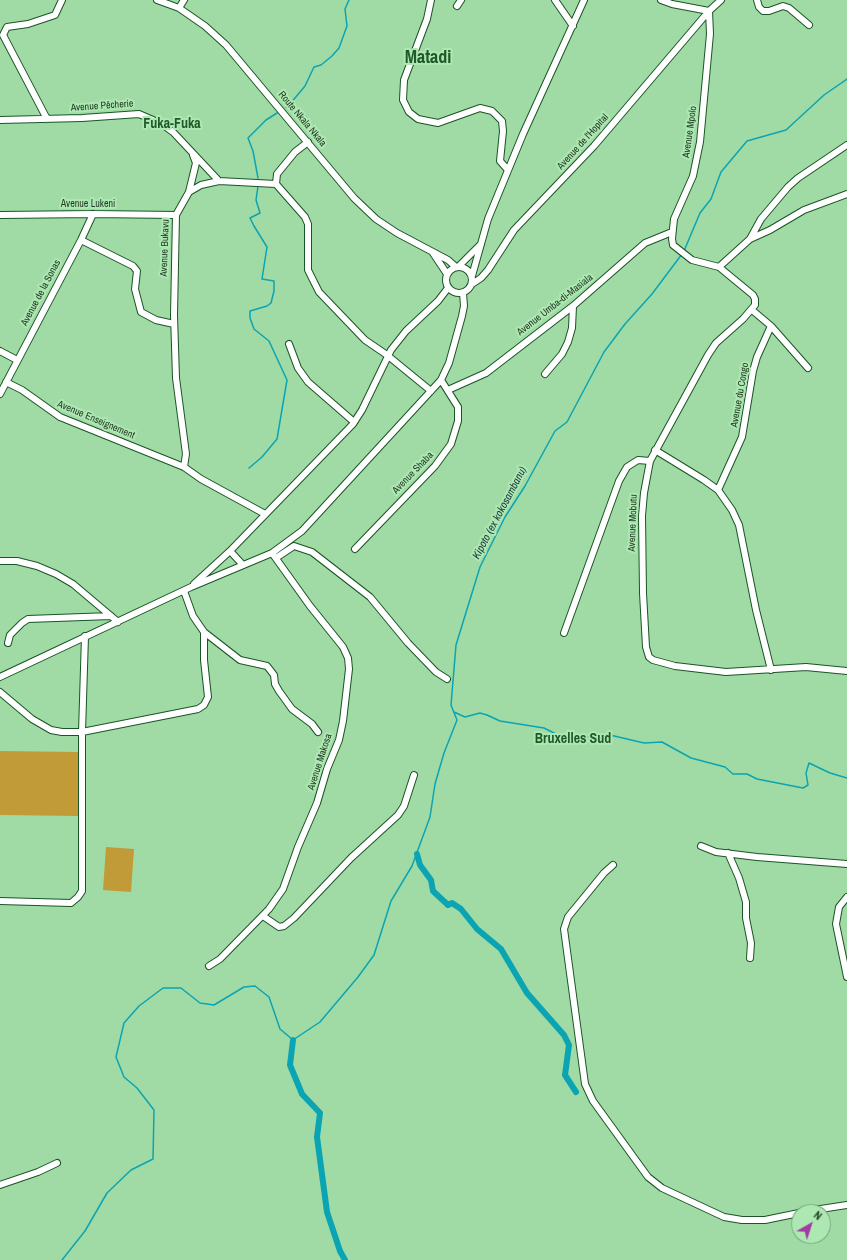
<!DOCTYPE html>
<html>
<head>
<meta charset="utf-8">
<style>
	body { margin:0 }
	#map { position:relative; width:847px; height:1260px; overflow:hidden; background:#a0dba5; font-family:"Archivo Narrow",sans-serif }
	canvas { display:block }
	.north { position:absolute; left:791px; top:1204px; width:40px; height:40px; box-sizing:border-box; background:#ade8b2; border:1px solid #76a37a; border-radius:50%; rotate:39deg; font-size:11px; font-weight:700; line-height:16px; text-align:center; color:#243c27 }
	.north::after { content:''; display:block; margin:auto; width:14px; height:18px; background:#a03ca2; clip-path:polygon(50% 0,100% 100%,50% 72%,0 100%) }
</style>
</head>
<body>
<div id="map">
<canvas width="847" height="1260"></canvas>
<div class="north">N</div>
</div>
<script>
const g = document.querySelector('canvas').getContext('2d');
g.lineJoin = 'round';
function fill(path, color) {
  g.fillStyle = color;
  g.fill(path, 'evenodd');
}
function poly(rows) {
  const path = new Path2D();
  for (const r of rows) {
    if (r.length === 3) {
      path.moveTo(r[0] + r[2], r[1]);
      path.arc(r[0], r[1], r[2], 0, 2 * Math.PI);
      continue;
    }
    path.moveTo(r[0], r[1]);
    for (let i = 2; i < r.length; i += 2) path.lineTo(r[i], r[i + 1]);
  }
  return path;
}
function strokePath(path, color, width, dash) {
  g.strokeStyle = color;
  g.lineWidth = width;
  g.lineCap = dash ? 'butt' : 'round';
  g.setLineDash(dash || []);
  g.stroke(path);
}
function label(font, color, halo, rows, align = 'center') {
  g.font = font + ' "Archivo Narrow",sans-serif';
  g.lineWidth = 4;
  g.setLineDash([]);
  g.textBaseline = 'middle';
  g.strokeStyle = halo;
  g.fillStyle = color;
  for (const [text, x, y, turn = 0] of rows) {
    g.save();
    g.translate(x, y);
    g.rotate((+turn || 0) * Math.PI / 180);
    g.textAlign = isNaN(turn) ? turn : align;
    if (halo) g.strokeText(text, 0, 0);
    g.fillText(text, 0, 0);
    g.restore();
  }
}
fill(poly([
	[0,751,79,752,79,816,0,815],
	[106,847,134,849,131,892,103,890]
]), '#c19b37');
strokePath(poly([
	[286,107,290,104,305,86,314,67,321,65,332,56,339,48,347,26,345,9,349,0],
	[258,178,253,151,248,138,266,120,277,113],
	[684,251,700,213,711,199,721,172,747,141,786,130,824,95,847,79],
	[249,468,262,457,277,439,287,380,269,341,254,329,250,318,250,311,267,306,271,303,274,291,274,281,262,279,267,247,254,226,250,218,260,213,256,200,258,186],
	[454,712,465,717,480,713,487,715,500,721,544,728,556,734,587,737,610,735,644,743,662,742,691,758,725,767,733,774,747,774,757,779,803,788,808,785,806,773,809,763,830,773,847,778],
	[62,1260,85,1231,107,1193,131,1170,153,1159,154,1110,137,1088,124,1077,116,1057,124,1023,139,1006,163,988,181,988,200,1003,214,1005,244,987,255,986,269,997,280,1029,293,1040,320,1022,358,977,374,955,391,901,412,866,430,817,435,784,444,753,457,720,451,705,456,645,480,567,505,517,525,486,555,431,567,422,604,352,625,324,652,294,682,254]
]), '#0ba4b3', 1.5);
strokePath(poly([
	[417,854,420,865,431,880,433,891,448,905,452,903,461,909,477,929,501,949,527,993,564,1035,569,1045,565,1075,576,1092],
	[293,1040,290,1065,302,1094,320,1113,317,1137,327,1212,340,1251,345,1260]
]), '#0ba4b3', 6);
const street = poly([
	[157,0,179,8,205,26,226,45,354,198,376,219,397,233,448,260,456,267],
	[431,0,427,19,404,80,403,100,409,112,418,119,438,123,480,108,492,111,502,121,503,131,500,161,508,170],
	[555,0,573,26],
	[721,0,709,11,710,34,700,142,693,176,674,219,672,239,673,245,692,260,719,267,753,295,755,299,755,305,743,319,716,343,708,355,650,461,644,493,642,516,643,593,646,647,649,657,653,660,675,666,726,672,806,667,847,671],
	[757,0,759,7,763,11,769,11,783,6,789,8,809,25],
	[457,6,461,0],
	[179,8,184,0],
	[47,119,3,35,7,27,28,24,55,15,62,0],
	[0,120,82,118,139,114,162,124,173,132,219,181],
	[276,184,277,174,295,152,308,142],
	[189,192,196,163,193,155],
	[0,215,93,214,176,215],
	[750,239,761,219,788,187,798,178,847,145],
	[81,240,133,266,137,271,135,289,141,312,156,320,174,324],
	[433,253,447,274],
	[459,280,13],
	[458,267,481,244],
	[719,267,750,239,770,230,804,210,847,194],
	[472,276,488,219,523,134,584,0],
	[472,284,481,278,488,270,514,230,594,146,709,11,672,4,661,0],
	[771,326,808,368],
	[289,344,298,368,308,382,354,422],
	[0,351,17,360],
	[545,374,562,354,568,342,572,328,573,306],
	[6,382,22,390,60,417,184,467,201,479,265,514],
	[448,390,486,373,573,306,645,243,672,232],
	[0,394,81,240,93,214],
	[655,450,704,480,718,490,732,510,739,525,756,610,771,670],
	[184,467,186,454,176,378,174,315,176,215,189,192,201,185,219,181,276,184,305,217,308,224,308,270,319,292,365,340,387,355,431,391],
	[718,490,742,437,753,371,757,357,771,326,752,310],
	[355,549,435,466,451,444,458,421,458,407,441,380],
	[230,551,243,565],
	[276,558,294,546,312,552,370,597,408,643,436,672,447,679],
	[0,561,17,561,37,566,56,574,73,584,118,622],
	[194,584,230,551,353,424,362,410,391,350,406,331,438,301,448,288],
	[184,591,193,616,204,632,240,660,267,666,274,675,275,684,279,691,292,709,312,724,318,732],
	[564,633,619,481,627,467,638,460,650,461],
	[8,643,10,635,22,623,28,619,111,616],
	[0,677,191,587,272,553,302,531,441,380,449,363,462,316,464,306,463,293],
	[0,692,32,719,51,730,62,732,82,732,198,709,204,705,208,697,204,660,204,632],
	[701,846,716,852,757,857,847,864],
	[728,853,739,878,746,902,746,918,751,943,750,958],
	[613,865,604,873,568,917,564,929,585,1084,593,1101,648,1177,662,1188,724,1217,742,1220,765,1220,799,1213],
	[847,897,839,907,836,924,847,977],
	[0,901,71,903,78,897,82,891,82,732,85,636],
	[263,916,279,927,284,926,294,918,351,858,398,815,404,806,414,775],
	[209,966,220,959,269,909,283,889,298,847,317,803,327,769,339,740,343,721,349,669,348,658,343,647,310,606,272,553],
	[0,1185,38,1172,57,1163],
	[801,1212,847,1205]
]);
strokePath(street, '#1b5426', 8);
strokePath(street, '#fff', 6);
label('10px', '#243c27', '#ade8b2', [
	["Avenue Pêcherie",102,106,-4],
	["Route Nkala Nkala",302,119,50],
	["Avenue Mpolo",690,132,-82],
	["Avenue de l'Hopital",583,142,-48],
	["Avenue Lukeni",88,204],
	["Avenue Bukavu",165,248,-88],
	["Avenue de la Sonas",41,293,-62],
	["Avenue Umba-di-Masiala",555,305,-38],
	["Avenue du Congo",740,395,-80],
	["Avenue Enseignement",96,420,23],
	["Avenue Shaba",413,473,-46],
	["Avenue Mobutu",633,523,-88],
	["Avenue Makosa",320,762,-72]
]);
label('italic 11px', '#1c373b', '#ade8b2', [
	["Kipoto (ex kokosambanu)",500,513,-62]
]);
label('bold 14px', '#20582a', '#ade8b2', [
	["Fuka-Fuka",172,124],
	["Bruxelles Sud",573,739]
]);
label('bold 18px', '#20582a', '#ade8b2', [
	["Matadi",428,58]
]);
</script>
</body>
</html>
